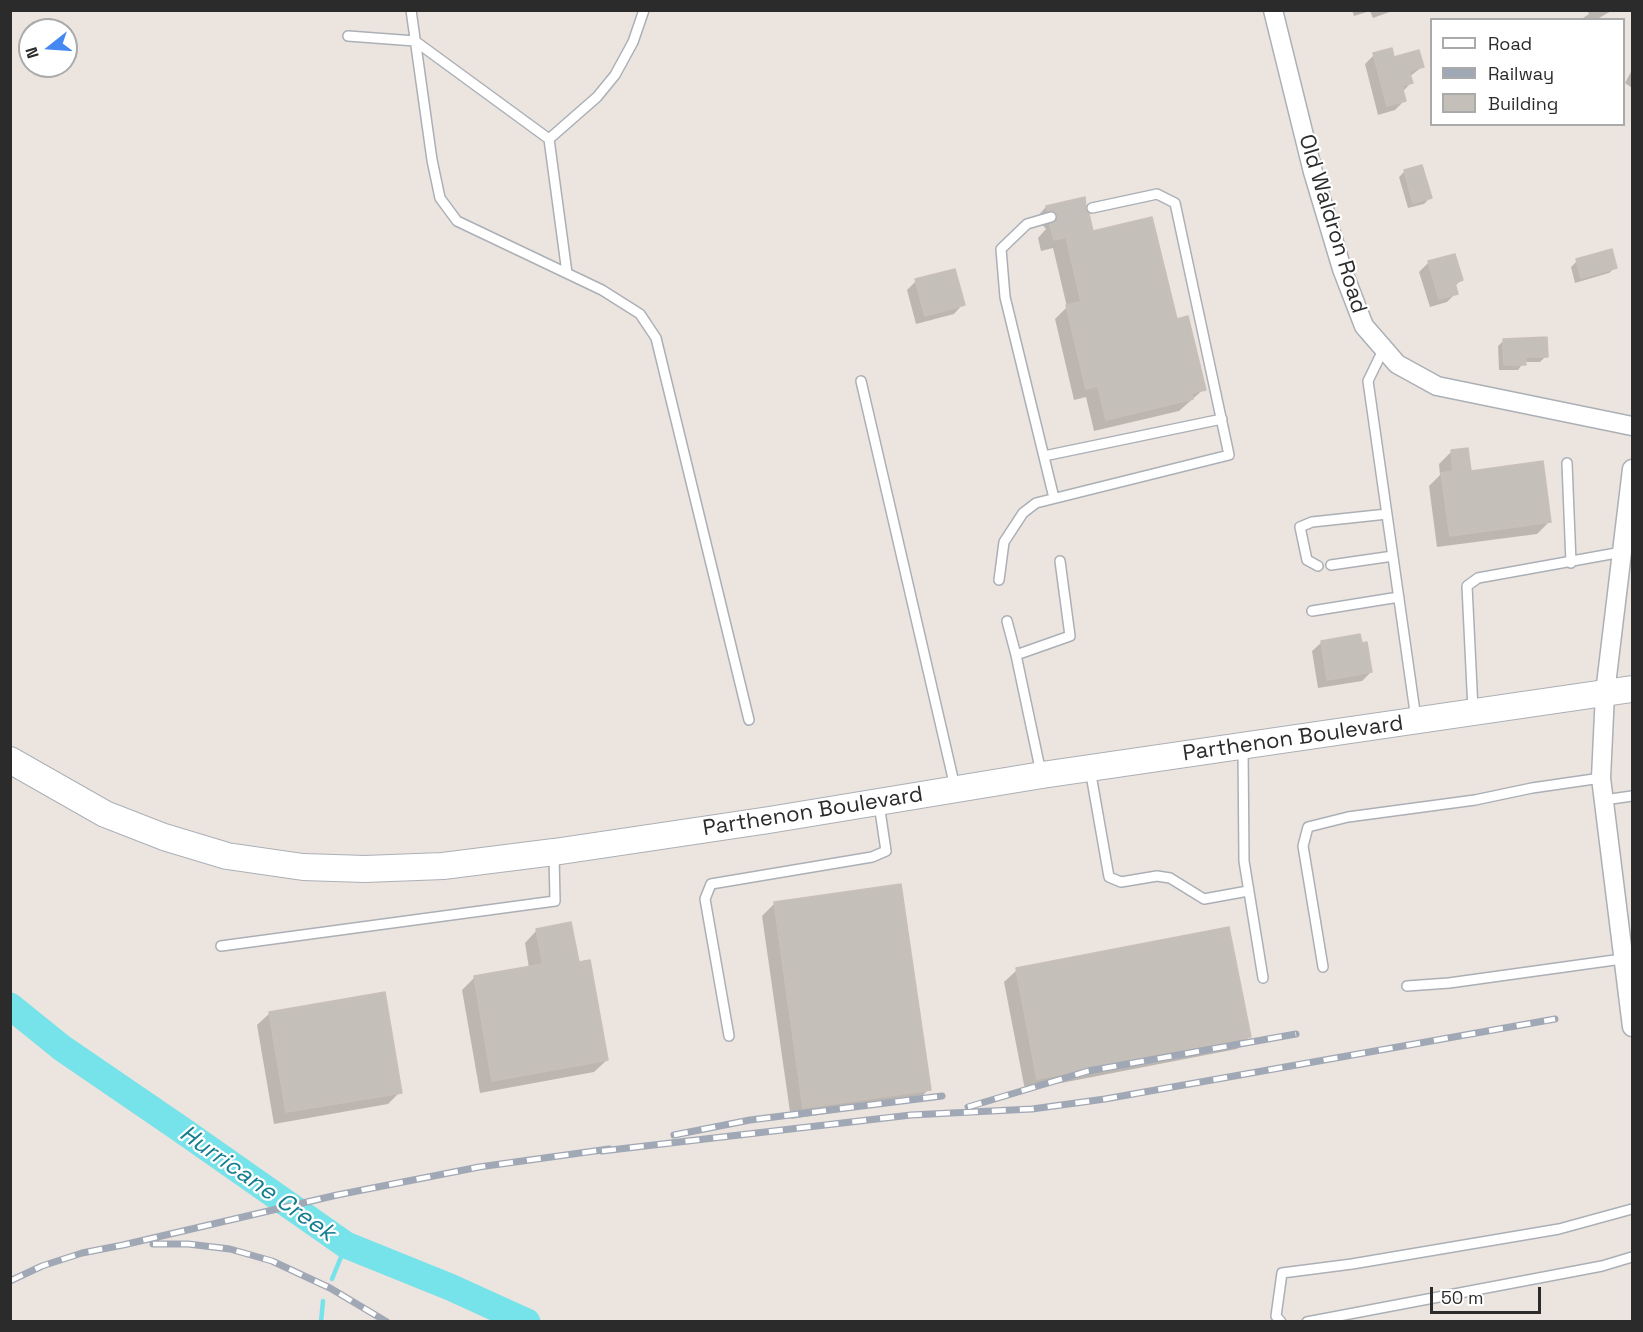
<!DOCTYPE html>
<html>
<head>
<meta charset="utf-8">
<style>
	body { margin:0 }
	#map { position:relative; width:1643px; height:1332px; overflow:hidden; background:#ece4de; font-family:"Space Grotesk",sans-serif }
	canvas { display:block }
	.frame { position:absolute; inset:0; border:12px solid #2b2b2b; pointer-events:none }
	.legend { position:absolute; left:1430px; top:18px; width:195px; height:108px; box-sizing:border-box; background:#fff; border:2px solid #aaa; margin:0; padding:8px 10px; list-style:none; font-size:18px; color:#2b2b2b }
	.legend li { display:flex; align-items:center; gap:12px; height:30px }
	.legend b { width:30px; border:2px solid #aaa }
	.north { position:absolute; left:18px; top:18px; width:60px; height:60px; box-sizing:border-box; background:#fff; border:2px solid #aaa; border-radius:50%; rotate:253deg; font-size:16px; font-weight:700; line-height:24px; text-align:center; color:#2b2b2b }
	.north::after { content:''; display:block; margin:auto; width:21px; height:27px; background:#4688f2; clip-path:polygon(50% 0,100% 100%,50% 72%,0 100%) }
	.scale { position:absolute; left:1430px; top:1287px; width:111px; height:27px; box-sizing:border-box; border:3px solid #2b2b2b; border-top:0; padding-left:8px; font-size:18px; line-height:21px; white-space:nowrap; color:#2b2b2b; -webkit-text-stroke:4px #fff; paint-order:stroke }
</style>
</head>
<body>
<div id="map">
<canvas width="1643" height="1332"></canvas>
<div class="frame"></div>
<ul class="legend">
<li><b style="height:8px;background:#fff"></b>Road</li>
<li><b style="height:8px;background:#a1a8b5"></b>Railway</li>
<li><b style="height:16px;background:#c5bfba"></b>Building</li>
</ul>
<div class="north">N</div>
<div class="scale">50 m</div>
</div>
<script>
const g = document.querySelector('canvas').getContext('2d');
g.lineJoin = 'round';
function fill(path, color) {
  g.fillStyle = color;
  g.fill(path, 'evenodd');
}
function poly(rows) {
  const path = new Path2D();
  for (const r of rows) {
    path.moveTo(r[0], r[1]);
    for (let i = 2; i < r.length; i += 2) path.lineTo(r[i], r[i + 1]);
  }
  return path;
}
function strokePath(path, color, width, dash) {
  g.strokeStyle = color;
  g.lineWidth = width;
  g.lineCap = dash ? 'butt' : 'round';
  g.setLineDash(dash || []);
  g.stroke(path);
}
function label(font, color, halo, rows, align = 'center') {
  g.font = font + ' "Space Grotesk",sans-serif';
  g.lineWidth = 4.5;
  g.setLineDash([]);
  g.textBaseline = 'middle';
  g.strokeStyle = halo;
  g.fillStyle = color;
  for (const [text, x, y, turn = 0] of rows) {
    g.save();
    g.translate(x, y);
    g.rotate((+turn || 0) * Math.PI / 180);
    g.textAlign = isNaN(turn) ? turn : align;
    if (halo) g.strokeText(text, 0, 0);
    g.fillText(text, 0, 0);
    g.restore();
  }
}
fill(poly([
	[1352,10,1395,10,1373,18,1370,11,1354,16],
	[1587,10,1613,10,1599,18,1600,20,1580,20,1589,14],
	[1374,55,1422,67,1409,77,1411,83,1402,92,1404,101,1395,110,1378,115,1365,64],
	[1632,70,1632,88,1625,83],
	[1405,171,1430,198,1424,204,1408,208,1399,177],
	[1046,207,1084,211,1092,233,1176,321,1204,389,1179,411,1094,431,1086,397,1074,400,1055,319,1067,307,1053,248,1041,251,1038,238,1046,229,1040,222,1034,220],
	[1577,261,1615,268,1609,273,1575,283,1571,267],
	[1429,262,1461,280,1455,286,1456,293,1447,302,1430,307,1419,272],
	[916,281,963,304,954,314,916,324,907,290],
	[1504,340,1546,356,1540,362,1524,362,1518,370,1499,370,1498,346],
	[1451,452,1469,472,1549,522,1537,534,1437,547,1429,486,1440,475,1439,464],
	[1322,642,1371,672,1362,681,1318,688,1312,651],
	[775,903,929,1089,917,1101,791,1119,762,916],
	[537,930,577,964,607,1060,594,1072,480,1093,462,990,474,978,529,968,525,943],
	[1017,970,1249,1037,1237,1049,1025,1090,1004,982],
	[270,1013,400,1092,388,1104,274,1124,257,1025]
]), '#0003');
strokePath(poly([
	[332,1279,346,1245],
	[321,1322,323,1301]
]), '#76e2e9', 4.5);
strokePath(poly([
	[10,1006,62,1048,179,1128,346,1245,450,1287,527,1322]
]), '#76e2e9', 27);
const building = poly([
	[1392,48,1394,57,1419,50,1424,67,1409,71,1413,83,1402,86,1406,101,1387,106,1373,53,1392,48],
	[1422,165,1432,198,1413,203,1404,170,1422,165],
	[1085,197,1086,210,1089,214,1093,231,1152,217,1177,319,1188,316,1206,390,1192,393,1193,399,1106,420,1098,386,1086,389,1066,305,1081,302,1066,237,1054,240,1050,224,1056,221,1058,216,1053,211,1047,211,1046,206,1085,197],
	[1612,249,1617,268,1581,278,1576,259,1612,249],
	[1455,254,1463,280,1455,283,1458,294,1439,299,1428,261,1455,254],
	[955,269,965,305,925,316,915,279,955,269],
	[1547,337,1548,357,1525,357,1526,365,1504,365,1503,339,1547,337],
	[1468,448,1471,471,1543,461,1551,522,1450,536,1441,473,1453,471,1451,450,1468,448],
	[1360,634,1362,643,1367,642,1372,672,1327,680,1321,641,1360,634],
	[901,884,931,1090,803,1108,774,902,901,884],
	[571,922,579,962,590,960,608,1060,492,1081,474,976,543,964,536,929,571,922],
	[1229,927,1251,1037,1037,1079,1016,968,1229,927],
	[385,992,402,1093,286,1112,269,1012,385,992]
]);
fill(building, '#c5bfba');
strokePath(building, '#c8bfb8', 1.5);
const service = poly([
	[411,10,432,160,440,198,457,221,602,290,640,314,656,338,749,720],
	[348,36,415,41,549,139,567,273],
	[549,139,597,97,615,75,633,42,644,10],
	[1051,217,1027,224,1001,249,1005,297,1054,498],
	[1384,348,1368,381,1416,719],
	[861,381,955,787],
	[1044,456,1222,419],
	[1567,463,1571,563],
	[1331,565,1393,556],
	[1318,566,1307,560,1300,527,1312,522,1387,514],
	[999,580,1004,542,1023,513,1036,503,1229,455,1175,203,1157,194,1092,208],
	[1312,611,1399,597],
	[1007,621,1016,655],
	[1473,710,1467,586,1478,578,1622,552],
	[1243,749,1244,861,1263,978],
	[1090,769,1109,877,1121,882,1157,876,1170,878,1204,899,1248,891],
	[1041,773,1016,655,1070,636,1060,561],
	[1604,800,1632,796],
	[221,946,555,901,554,854],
	[1323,967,1303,846,1308,827,1348,817,1475,800,1532,788,1601,778],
	[1407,986,1449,983,1622,959],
	[729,1036,705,899,711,884,872,857,886,851,879,804],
	[1281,1322,1276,1316,1282,1273,1352,1264,1559,1229,1632,1209],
	[1307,1322,1602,1266,1632,1257]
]);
const minor = poly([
	[1273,10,1313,172,1342,269,1364,326,1397,364,1437,386,1632,426],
	[1632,469,1605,693,1601,778,1632,1027]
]);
const secondary = poly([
	[10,760,105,814,164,837,227,856,303,867,365,869,443,866,554,852,769,820,1042,775,1632,689]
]);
strokePath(service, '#abb0b7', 12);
strokePath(minor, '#abb0b7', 21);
strokePath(secondary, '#abb0b7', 28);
strokePath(service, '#fff', 9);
strokePath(minor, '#fff', 18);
strokePath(secondary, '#fff', 26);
const rail = poly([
	[968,1107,1088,1071,1296,1034],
	[674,1135,750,1120,942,1096],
	[602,1151,911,1115,1032,1109,1105,1099,1555,1019],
	[153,1244,188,1244,230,1249,272,1261,330,1288,387,1322],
	[10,1281,42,1266,82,1253,123,1245,337,1195,479,1167,609,1149]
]);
strokePath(rail, '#a1a8b5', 7);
strokePath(rail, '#fff', 4.5, [14]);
label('22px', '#2b2b2b', '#fff', [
	["Old Waldron Road",1332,224,73],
	["Parthenon Boulevard",1293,739,-8],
	["Parthenon Boulevard",813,812,-9]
]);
label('italic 24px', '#147e90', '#fff', [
	["Hurricane Creek",257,1184,35]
]);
</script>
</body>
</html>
